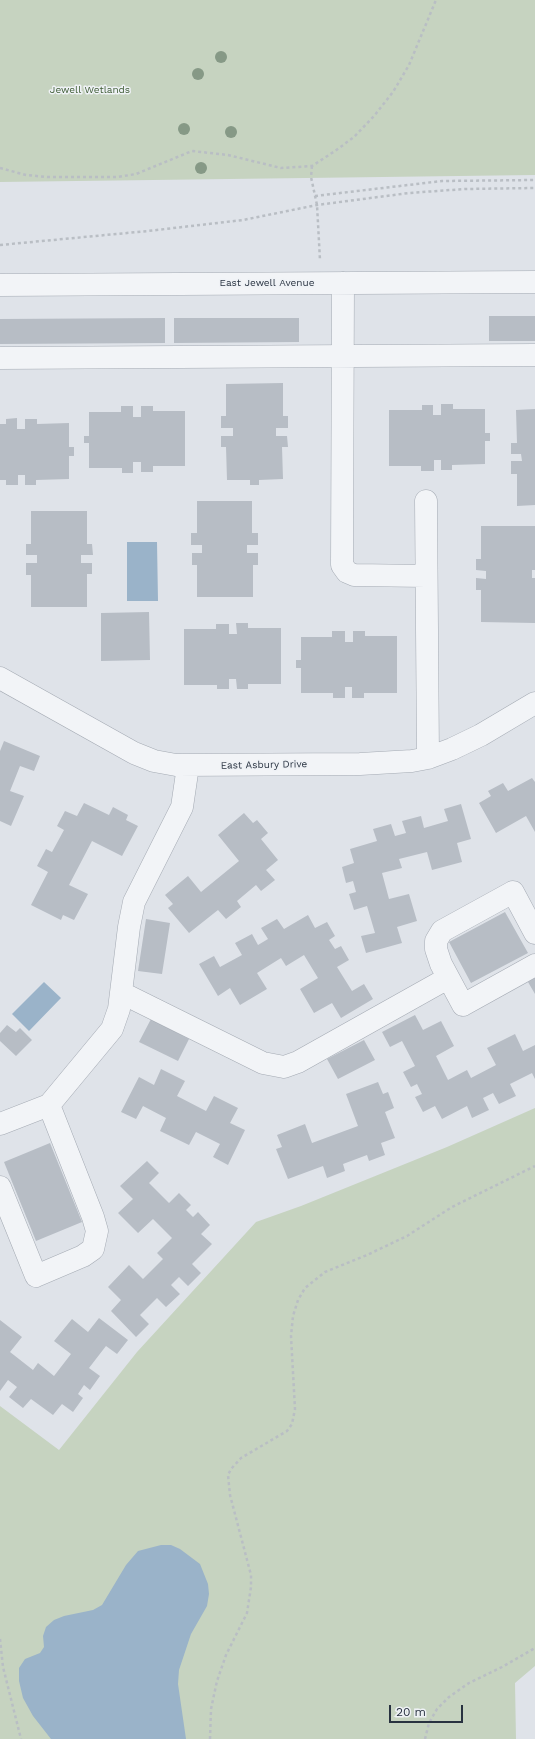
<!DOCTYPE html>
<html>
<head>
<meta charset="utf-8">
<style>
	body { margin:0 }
	#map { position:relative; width:535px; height:1739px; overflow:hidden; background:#dfe3e9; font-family:"Work Sans",sans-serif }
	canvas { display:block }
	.scale { position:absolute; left:389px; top:1705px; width:74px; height:18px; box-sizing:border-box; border:2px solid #283240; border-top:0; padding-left:5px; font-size:12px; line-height:14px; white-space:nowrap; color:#283240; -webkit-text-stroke:3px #eff2f6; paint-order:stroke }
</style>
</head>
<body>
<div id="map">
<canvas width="535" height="1739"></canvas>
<div class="scale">20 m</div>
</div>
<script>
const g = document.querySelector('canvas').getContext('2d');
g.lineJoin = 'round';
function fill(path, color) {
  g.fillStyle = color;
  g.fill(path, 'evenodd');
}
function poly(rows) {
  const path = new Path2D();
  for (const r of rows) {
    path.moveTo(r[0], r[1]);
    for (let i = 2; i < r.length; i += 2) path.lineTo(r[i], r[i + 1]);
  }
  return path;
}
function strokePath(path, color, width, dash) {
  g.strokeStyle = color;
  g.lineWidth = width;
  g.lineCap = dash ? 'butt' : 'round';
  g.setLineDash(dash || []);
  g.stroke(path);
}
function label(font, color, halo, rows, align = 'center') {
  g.font = font + ' "Work Sans",sans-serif';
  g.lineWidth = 3;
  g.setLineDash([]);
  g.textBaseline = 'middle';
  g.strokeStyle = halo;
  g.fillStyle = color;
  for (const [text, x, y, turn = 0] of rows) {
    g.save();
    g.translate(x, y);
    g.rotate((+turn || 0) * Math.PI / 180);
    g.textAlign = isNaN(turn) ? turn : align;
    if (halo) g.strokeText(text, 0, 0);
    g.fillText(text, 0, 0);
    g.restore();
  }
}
fill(poly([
	[0,0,535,0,535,175,0,182],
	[535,1108,535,1666,515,1683,516,1739,0,1739,0,1406,59,1450,137,1352,256,1222,301,1206,447,1147]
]), '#c6d3c0');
fill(poly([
	[127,542,157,542,158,601,127,601],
	[44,982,61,998,29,1031,12,1014],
	[161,1545,171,1545,180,1549,200,1564,208,1584,209,1594,207,1606,191,1634,179,1670,178,1684,186,1739,51,1739,33,1716,23,1698,19,1681,19,1668,25,1659,40,1653,44,1647,43,1636,46,1627,54,1620,64,1616,93,1610,102,1605,126,1565,138,1551]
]), '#9ab3c9');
fill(poly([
	[489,316,535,316,535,341,489,341],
	[165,318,165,343,0,344,0,319],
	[174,318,299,318,299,342,174,343],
	[283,383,283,416,288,416,288,428,276,428,276,436,287,436,288,447,282,447,283,479,259,480,259,485,250,485,250,480,227,480,226,447,221,447,221,436,233,436,233,428,221,428,221,416,226,416,226,384],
	[441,404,453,404,453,409,485,409,485,433,490,433,490,441,485,441,485,464,452,465,452,470,441,470,441,460,434,460,434,471,421,471,421,466,389,466,389,410,422,410,422,405,433,405,433,415,441,415],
	[121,406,133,406,133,417,141,417,141,406,153,406,153,411,185,411,185,466,153,466,153,472,141,472,141,462,133,462,133,473,122,473,122,468,89,468,89,443,84,443,84,436,89,436,89,412,121,412],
	[535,409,535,505,517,506,517,474,511,474,511,461,522,461,521,454,511,454,511,443,517,443,516,410],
	[17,418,17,429,25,429,25,419,37,419,37,424,69,423,69,447,74,447,74,456,69,456,69,479,36,480,36,485,25,485,25,475,18,475,18,485,6,485,6,480,0,480,0,424,6,424,6,419],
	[197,501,252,501,252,533,258,533,258,545,247,545,247,553,258,553,258,565,253,565,253,597,197,597,197,565,192,565,192,553,202,553,202,545,191,545,191,533,197,533],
	[31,511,87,511,87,544,92,544,93,555,81,555,81,563,92,563,92,574,87,574,87,607,31,607,31,575,26,575,26,563,37,563,37,555,26,555,26,544,31,544],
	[481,526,535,526,535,570,532,570,532,578,535,578,535,623,481,622,481,590,476,590,476,578,486,579,486,571,476,570,476,559,481,559],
	[149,612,150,660,101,661,101,613],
	[236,623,248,623,248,628,281,628,281,684,248,684,248,689,237,689,236,679,229,679,229,689,217,689,217,685,184,685,184,629,216,629,216,624,229,624,229,634,237,634],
	[332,631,345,631,345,642,353,642,353,631,365,631,365,636,397,636,397,693,364,693,364,698,352,698,352,687,345,687,345,698,333,698,333,693,301,693,301,668,296,668,296,660,301,660,301,637,332,637],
	[4,741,40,756,34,771,20,766,10,791,24,796,11,826,0,821,0,751],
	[532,778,535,782,535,832,526,816,496,833,479,803,491,796,488,791,503,783,508,791],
	[84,803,109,815,113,807,128,815,126,820,138,826,122,856,92,841,69,885,88,894,74,920,63,915,61,920,31,905,48,872,37,866,46,849,52,852,64,830,57,826,65,811,77,816],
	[461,804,471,839,457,843,462,862,432,870,427,852,399,859,402,868,382,873,389,899,409,894,417,921,397,927,402,943,366,953,361,936,375,933,367,906,354,910,349,894,356,892,353,881,346,883,342,867,354,863,350,849,377,841,373,829,391,824,395,836,406,833,402,821,421,816,424,828,448,821,444,809],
	[244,813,253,823,257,820,268,833,261,839,278,860,266,870,275,880,261,891,256,885,237,901,241,907,226,919,218,910,189,933,168,908,173,904,165,895,188,876,201,892,239,861,218,835],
	[505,912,528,953,471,983,449,942],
	[308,915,315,928,327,922,335,936,329,940,335,949,341,946,349,960,337,967,352,991,364,984,373,999,341,1018,332,1003,314,1013,300,989,318,978,304,955,286,966,281,958,257,973,267,989,240,1005,230,988,218,996,199,964,214,956,220,967,242,955,235,943,252,934,258,945,268,939,261,928,277,919,284,929],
	[146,919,170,923,162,974,138,971],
	[535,978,535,994,528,982],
	[415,1015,423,1030,441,1021,454,1046,436,1056,448,1080,467,1070,471,1078,496,1065,487,1048,515,1034,523,1051,535,1045,535,1079,532,1073,510,1084,516,1096,499,1104,493,1093,483,1098,489,1110,472,1118,467,1106,442,1119,435,1106,423,1112,415,1097,422,1094,417,1084,411,1087,403,1072,415,1066,402,1041,390,1047,382,1032],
	[151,1019,189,1039,178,1061,139,1042],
	[7,1025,16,1032,20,1028,32,1040,16,1056,0,1041,0,1033],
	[364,1040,375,1060,338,1079,327,1059],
	[161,1069,185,1081,177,1096,206,1111,214,1096,238,1108,230,1123,245,1130,228,1165,213,1157,220,1144,196,1132,189,1145,160,1131,166,1118,143,1106,136,1119,121,1112,139,1077,154,1085],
	[378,1082,383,1094,388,1092,394,1108,385,1112,395,1138,381,1143,385,1155,369,1161,367,1155,343,1164,345,1171,327,1178,323,1166,288,1179,276,1149,282,1147,277,1135,305,1124,312,1143,358,1126,346,1094],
	[50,1143,82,1222,36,1241,4,1162],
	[147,1161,159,1173,149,1183,169,1203,179,1193,191,1205,186,1210,193,1217,198,1212,210,1225,201,1234,212,1244,192,1264,201,1273,188,1286,179,1277,171,1285,180,1294,166,1307,157,1298,140,1315,149,1324,136,1337,111,1311,121,1300,108,1287,129,1265,143,1279,163,1259,157,1253,172,1238,153,1219,138,1233,118,1213,133,1199,120,1186],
	[99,1318,128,1340,117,1354,106,1346,89,1368,100,1376,90,1390,84,1385,78,1394,83,1398,73,1412,62,1404,53,1415,31,1399,23,1408,9,1397,17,1387,8,1380,0,1391,0,1320,22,1337,10,1352,33,1370,38,1363,54,1376,71,1354,54,1341,72,1319,88,1332]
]), '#b7bdc5');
const minor = poly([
	[343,283,342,565,347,572,354,575,426,576],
	[0,285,535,282],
	[0,358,535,355],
	[426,501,428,758],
	[0,678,134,753,154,761,176,765,360,764,412,761,428,758,452,749,481,735,535,703],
	[535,933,513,892,442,931,436,941,436,949,441,964,463,1005,535,965],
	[122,993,263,1063,284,1067,298,1062,448,978],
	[0,1124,49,1105,112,1029,119,1009,129,927,134,902,182,807,188,766],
	[0,1187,36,1276,83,1256,93,1249,97,1231,93,1217,49,1105]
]);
strokePath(minor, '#a4aab3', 23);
strokePath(poly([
	[312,166,311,177,317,205,320,260],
	[0,168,26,175,47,177,118,177,136,174,192,151,228,155,281,168,312,166,335,151,354,137,374,116,393,92,409,65,436,0],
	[315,196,442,181,535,180],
	[0,245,148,231,243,220,317,205,409,193,465,189,535,188],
	[0,1639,3,1667,21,1739],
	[210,1739,211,1709,217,1681,226,1655,247,1613,251,1587,251,1575,230,1495,228,1475,231,1469,241,1458,287,1431,292,1424,295,1409,291,1336,293,1316,298,1300,305,1288,325,1272,367,1255,407,1236,452,1207,535,1166],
	[425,1739,429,1723,437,1709,449,1697,469,1683,502,1667,535,1648]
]), '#b9bec4', 2.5, [3, 3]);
strokePath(minor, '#f2f4f7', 22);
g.fillStyle = '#869986';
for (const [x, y] of [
	[221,57],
	[198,74],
	[184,129],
	[231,132],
	[201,168]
]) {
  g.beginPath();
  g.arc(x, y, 6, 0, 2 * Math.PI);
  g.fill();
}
label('10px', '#3e5c35', '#eff2f6', [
	["Jewell Wetlands",90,90]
]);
label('10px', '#283240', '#eff2f6', [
	["East Jewell Avenue",267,283],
	["East Asbury Drive",264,765,-1]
]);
</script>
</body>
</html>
